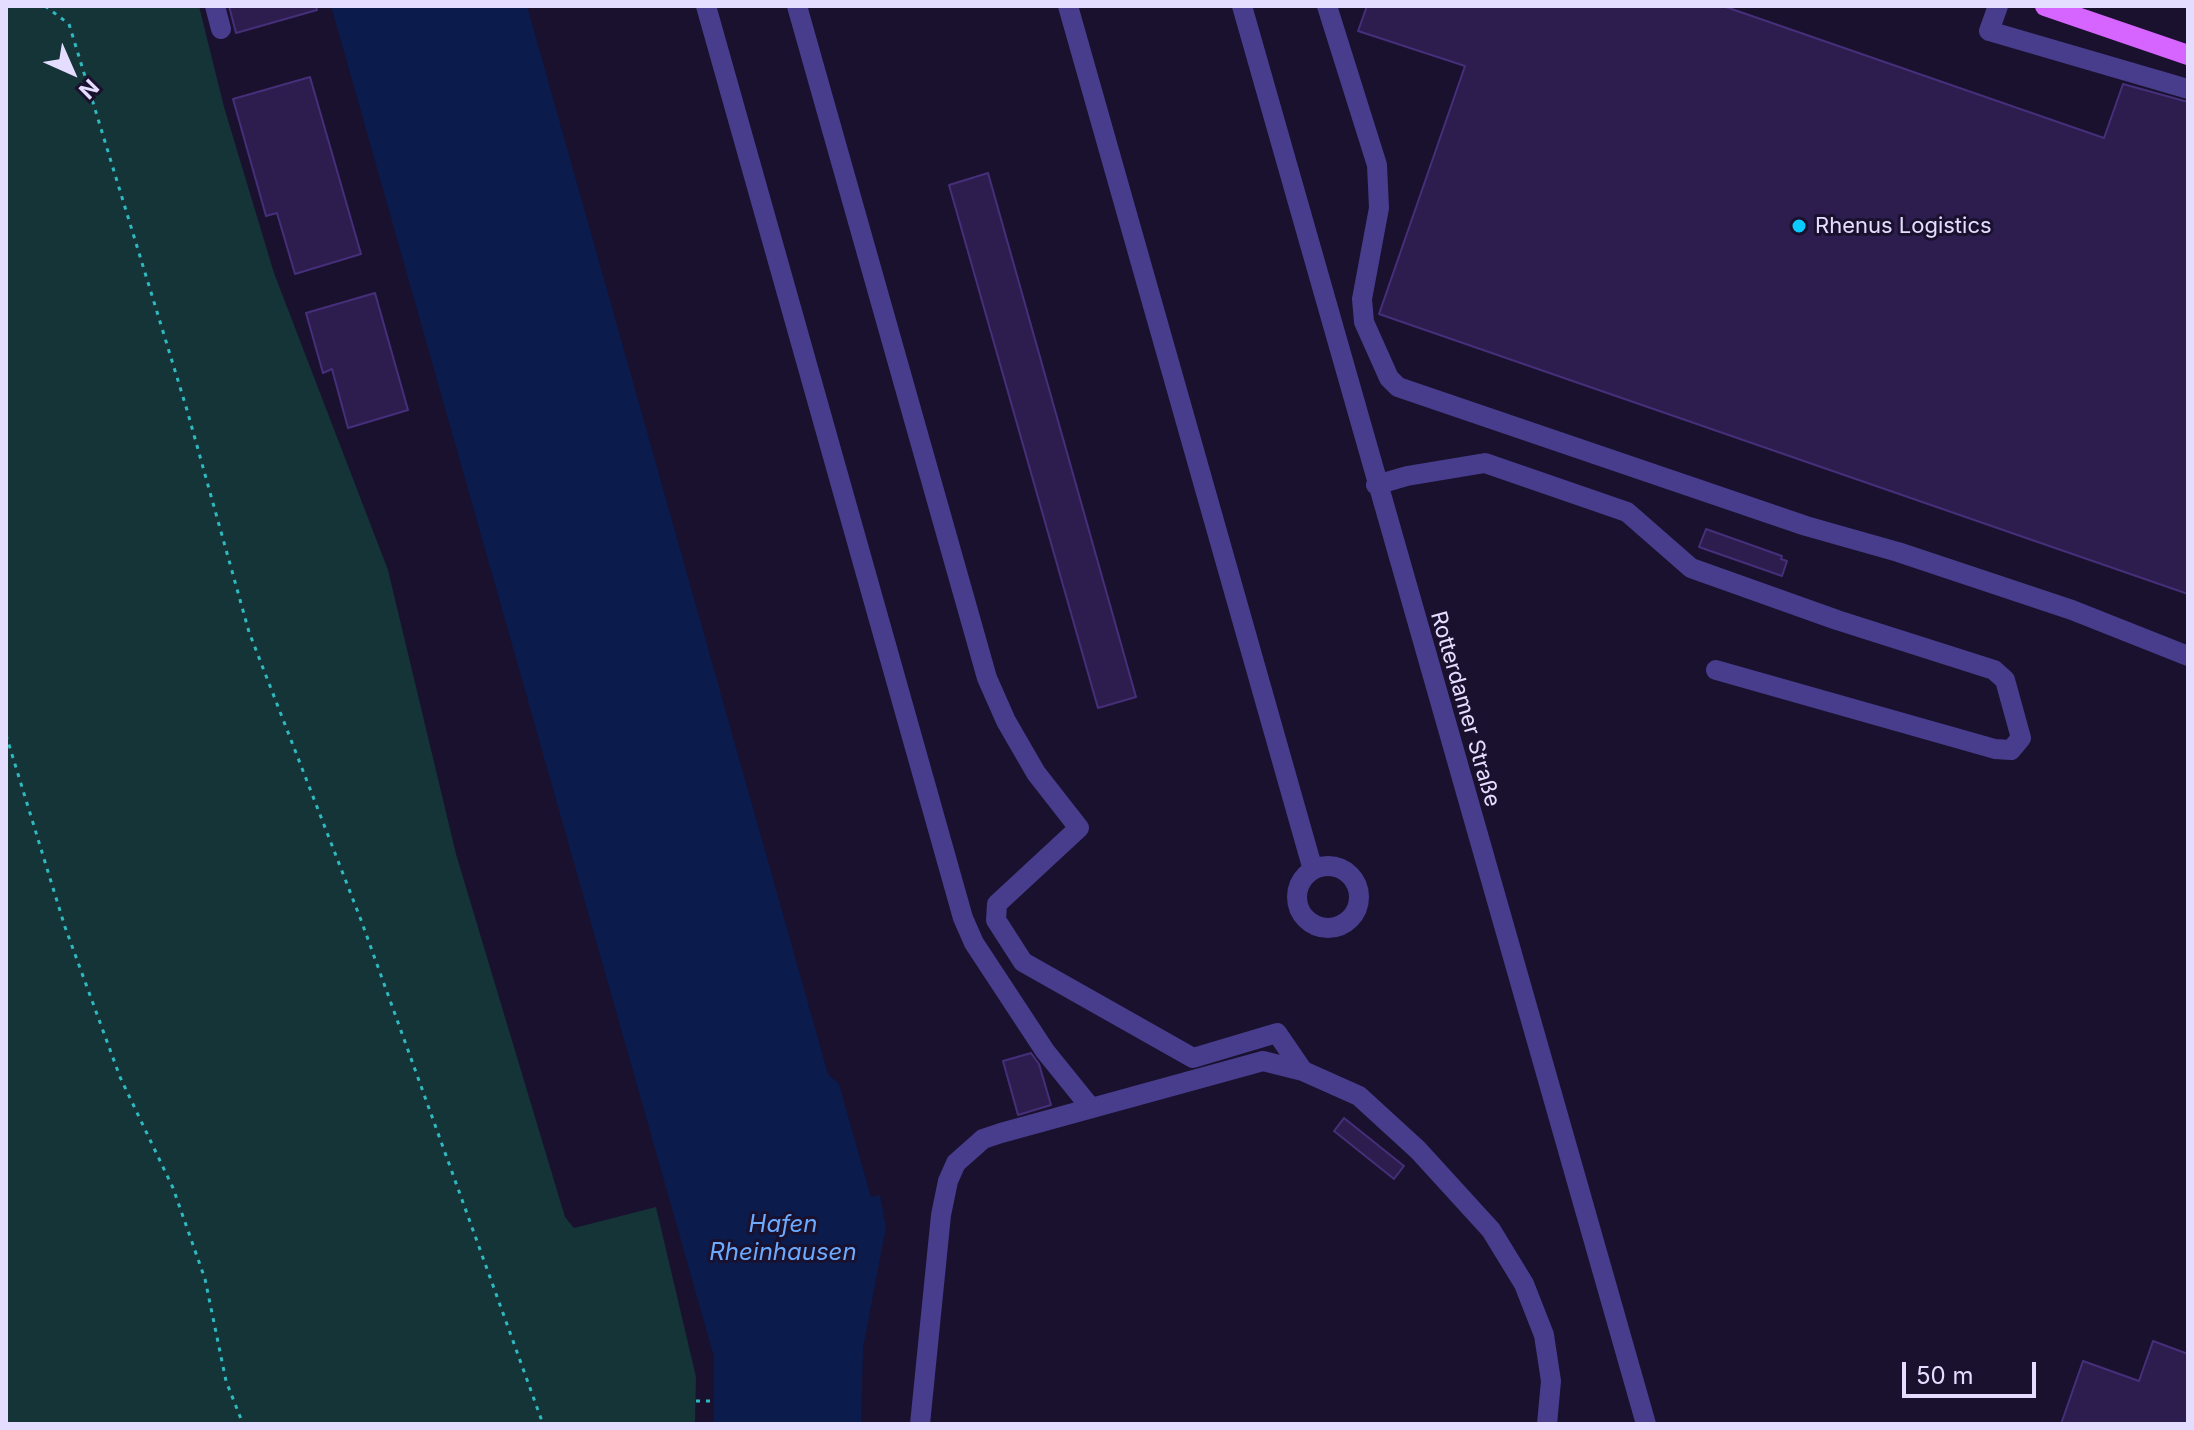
<!DOCTYPE html>
<html>
<head>
<meta charset="utf-8">
<style>
	body { margin:0 }
	#map { position:relative; width:2194px; height:1430px; overflow:hidden; background:#19112d; font-family:Inter,sans-serif }
	canvas { display:block }
	.frame { position:absolute; inset:0; border:8px solid #e5ddff; pointer-events:none }
	.north { position:absolute; left:32px; top:32px; width:80px; height:80px; -webkit-text-stroke:6px #19112d; paint-order:stroke; rotate:135deg; font-size:22px; font-weight:700; line-height:32px; text-align:center; color:#e5ddff }
	.north::after { content:''; display:block; margin:auto; width:28px; height:36px; background:#e5ddff; clip-path:polygon(50% 0,100% 100%,50% 72%,0 100%) }
	.scale { position:absolute; left:1902px; top:1362px; width:134px; height:36px; box-sizing:border-box; border:4px solid #e5ddff; border-top:0; padding-left:10px; font-size:24px; line-height:28px; white-space:nowrap; color:#e5ddff; -webkit-text-stroke:6px #19112d; paint-order:stroke }
</style>
</head>
<body>
<div id="map">
<canvas width="2194" height="1430"></canvas>
<div class="frame"></div>
<div class="north">N</div>
<div class="scale">50 m</div>
</div>
<script>
const g = document.querySelector('canvas').getContext('2d');
g.lineJoin = 'round';
function fill(path, color) {
  g.fillStyle = color;
  g.fill(path, 'evenodd');
}
function poly(rows) {
  const path = new Path2D();
  for (const r of rows) {
    if (r.length === 3) {
      path.moveTo(r[0] + r[2], r[1]);
      path.arc(r[0], r[1], r[2], 0, 2 * Math.PI);
      continue;
    }
    path.moveTo(r[0], r[1]);
    for (let i = 2; i < r.length; i += 2) path.lineTo(r[i], r[i + 1]);
  }
  return path;
}
function strokePath(path, color, width, dash) {
  g.strokeStyle = color;
  g.lineWidth = width;
  g.lineCap = dash ? 'butt' : 'round';
  g.setLineDash(dash || []);
  g.stroke(path);
}
function label(font, color, halo, rows, align = 'center') {
  g.font = font + ' Inter,sans-serif';
  g.lineWidth = 6;
  g.setLineDash([]);
  g.textBaseline = 'middle';
  g.strokeStyle = halo;
  g.fillStyle = color;
  for (const [text, x, y, turn = 0] of rows) {
    g.save();
    g.translate(x, y);
    g.rotate((+turn || 0) * Math.PI / 180);
    g.textAlign = isNaN(turn) ? turn : align;
    if (halo) g.strokeText(text, 0, 0);
    g.fillText(text, 0, 0);
    g.restore();
  }
}
fill(poly([
	[6,6,199,6,224,107,274,273,388,570,456,854,565,1217,574,1228,656,1207,696,1377,695,1424,6,1424]
]), '#143437');
fill(poly([
	[331,6,527,6,828,1074,839,1084,871,1197,880,1195,886,1227,863,1348,861,1424,714,1424,714,1357]
]), '#0b1b4c');
const building = poly([
	[229,6,316,6,317,10,236,33,229,6],
	[1367,6,1723,6,2104,138,2123,84,2188,102,2188,594,1379,314,1465,66,1358,31,1367,6],
	[310,77,361,254,295,274,277,213,266,216,233,99,310,77],
	[988,173,1136,697,1098,708,949,185,988,173],
	[375,293,408,410,348,428,332,369,323,373,306,313,375,293],
	[1706,529,1782,556,1781,559,1787,561,1782,576,1699,547,1706,529],
	[1031,1053,1039,1064,1051,1105,1018,1115,1003,1061,1031,1053],
	[1344,1118,1404,1166,1394,1179,1334,1131,1344,1118],
	[2153,1341,2188,1354,2188,1424,2061,1424,2083,1361,2139,1381,2153,1341]
]);
fill(building, '#2c1d4e');
strokePath(building, '#462f7a', 2);
strokePath(poly([
	[45,6,69,24,187,410,249,632,361,920,543,1424],
	[6,735,65,927,120,1077,173,1188,205,1279,226,1381,243,1424],
	[696,1401,715,1401]
]), '#2fb9c1', 3, [4, 6]);
strokePath(poly([
	[215,6,221,29],
	[706,6,963,918,974,943,1045,1051,1091,1108],
	[797,6,987,678,1006,721,1036,773,1079,828,997,904,996,920,1023,962,1193,1058,1277,1033,1303,1071],
	[1068,6,1313,870],
	[1242,6,1646,1424],
	[1327,6,1377,165,1379,208,1362,299,1364,322,1389,378,1398,387,1806,526,1898,552,2072,610,2188,656],
	[1998,6,1989,31,2188,89],
	[1376,485,1407,476,1485,463,1627,512,1691,568,1837,620,1994,670,2005,680,2021,738,2011,750,1995,749,1716,670],
	[1328,897,31],
	[920,1424,941,1215,948,1181,956,1163,983,1139,1001,1133,1263,1061,1303,1071,1359,1096,1418,1150,1491,1230,1524,1284,1544,1335,1551,1381,1547,1424]
]), '#483c8c', 20);
strokePath(poly([
	[2045,6,2188,55]
]), '#d664ff', 20);
for (const [x, y, r, color] of [
	[1799,226,8,"#09cbff"]
]) {
  const dot = new Path2D();
  dot.arc(x, y, r, 0, 2 * Math.PI);
  g.fillStyle = color;
  g.fill(dot);
  strokePath(dot, '#19112d', 3);
}
label('22px', '#e5ddff', '#19112d', [
	["Rhenus Logistics",1815,226]
], 'left');
label('22px', '#e5ddff', '#19112d', [
	["Rotterdamer Straße",1465,709,74]
]);
label('italic 24px', '#6baaff', '#19112d', [
	["Hafen",783,1225],
	["Rheinhausen",783,1253]
]);
</script>
</body>
</html>
